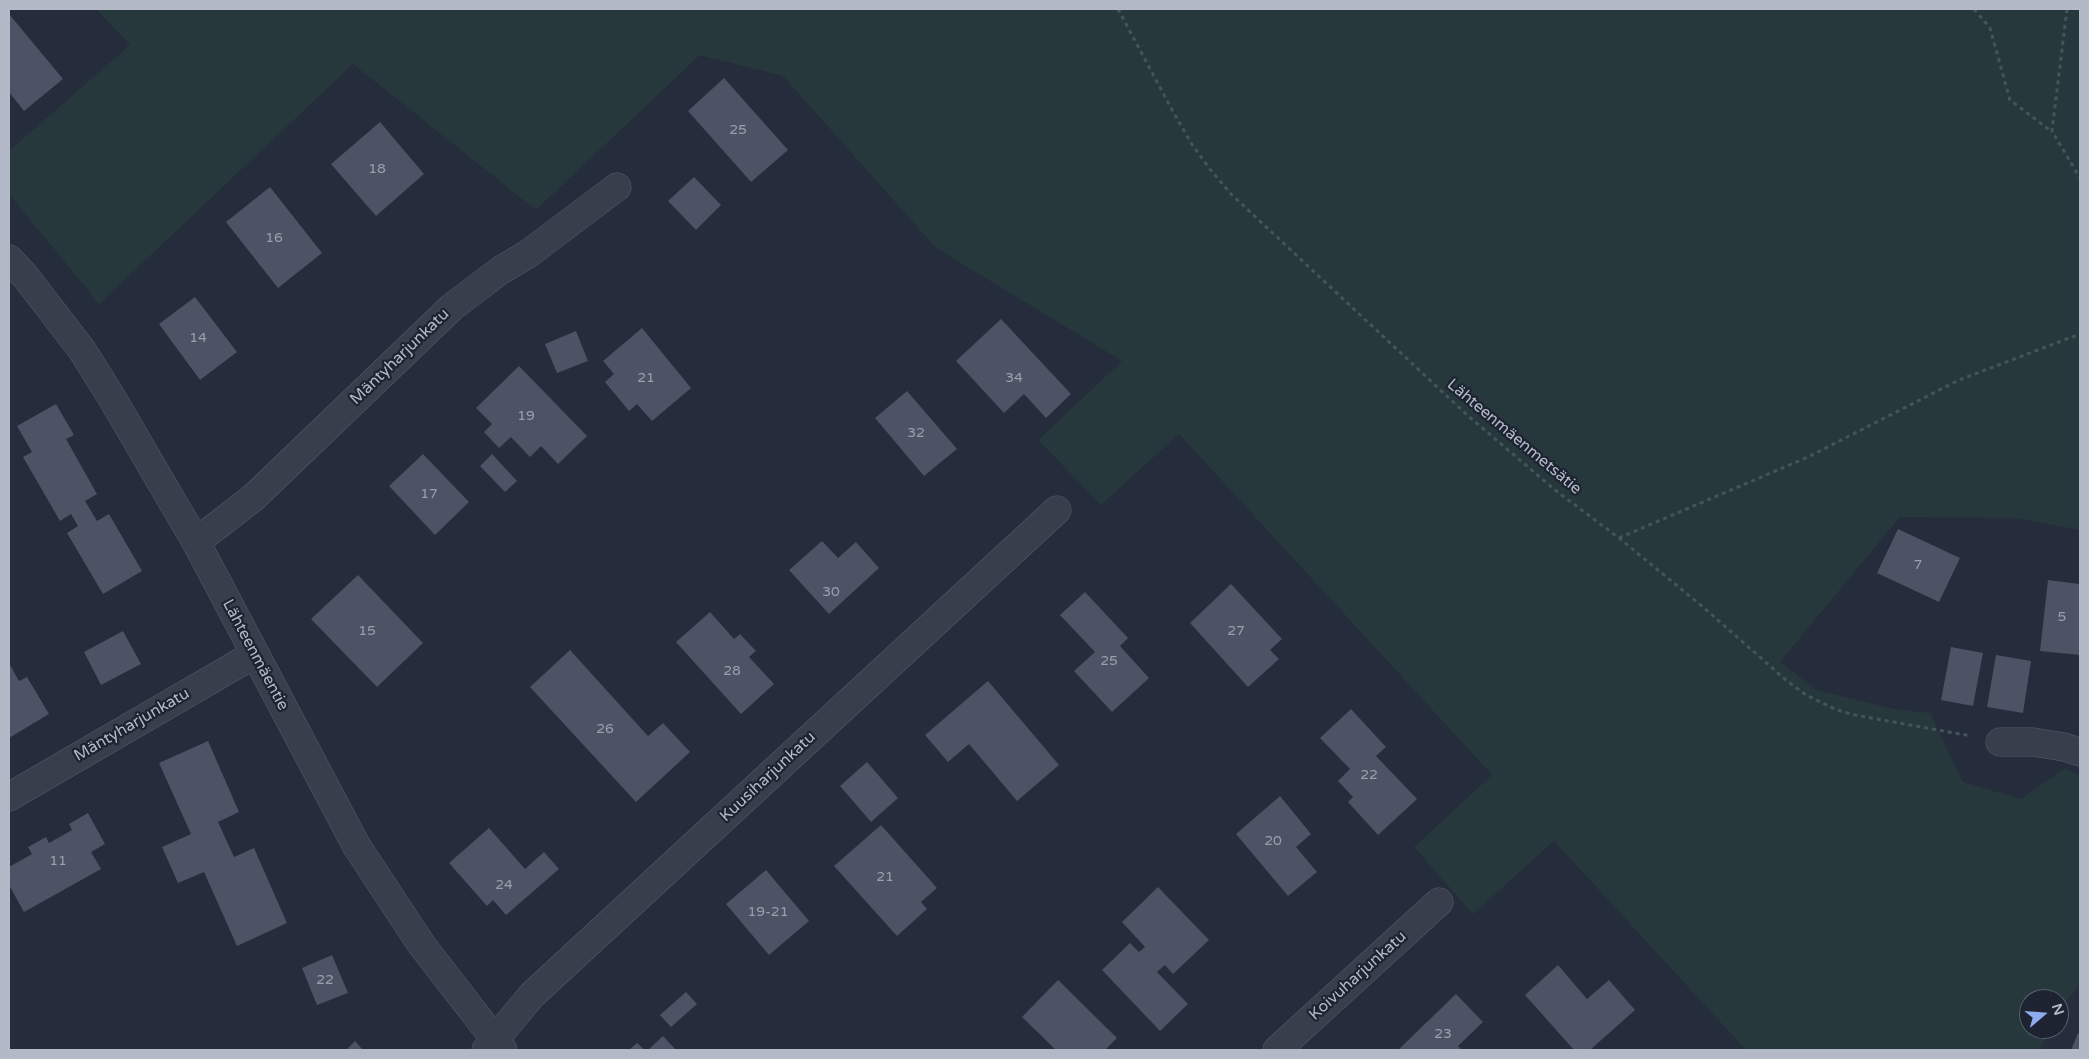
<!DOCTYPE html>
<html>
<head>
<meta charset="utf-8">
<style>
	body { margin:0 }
	#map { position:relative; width:2089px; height:1059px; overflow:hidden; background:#252c3b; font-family:"Varela Round",sans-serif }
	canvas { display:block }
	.frame { position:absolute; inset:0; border:10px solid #b4b9c7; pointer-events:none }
	.north { position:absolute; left:2019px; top:989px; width:50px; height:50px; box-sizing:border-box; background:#1d2330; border:1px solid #595f6c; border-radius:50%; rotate:72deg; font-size:14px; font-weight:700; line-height:20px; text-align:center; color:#b4b9c7 }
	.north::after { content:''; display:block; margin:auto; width:18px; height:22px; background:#8eabf2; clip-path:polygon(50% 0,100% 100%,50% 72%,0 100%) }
</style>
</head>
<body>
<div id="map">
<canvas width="2089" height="1059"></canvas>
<div class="frame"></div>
<div class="north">N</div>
</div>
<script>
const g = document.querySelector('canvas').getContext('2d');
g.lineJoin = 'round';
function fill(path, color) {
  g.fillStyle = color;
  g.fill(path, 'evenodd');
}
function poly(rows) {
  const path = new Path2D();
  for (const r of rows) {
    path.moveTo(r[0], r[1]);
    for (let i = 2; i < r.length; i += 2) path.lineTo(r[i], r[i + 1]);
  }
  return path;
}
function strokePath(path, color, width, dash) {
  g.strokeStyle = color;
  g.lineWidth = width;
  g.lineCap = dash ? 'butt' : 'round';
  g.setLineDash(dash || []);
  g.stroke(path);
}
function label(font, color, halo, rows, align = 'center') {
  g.font = font + ' "Varela Round",sans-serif';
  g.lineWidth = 4.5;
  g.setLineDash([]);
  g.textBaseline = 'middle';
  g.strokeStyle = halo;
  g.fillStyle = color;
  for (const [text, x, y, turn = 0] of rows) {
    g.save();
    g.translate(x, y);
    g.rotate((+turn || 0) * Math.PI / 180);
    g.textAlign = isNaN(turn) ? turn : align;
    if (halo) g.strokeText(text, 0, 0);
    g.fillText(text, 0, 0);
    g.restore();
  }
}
fill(poly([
	[96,9,2080,9,2080,530,2015,518,1900,517,1780,662,1817,690,1894,709,1930,713,1963,782,2021,799,2065,768,2080,776,2080,984,2059,1012,2059,999,2029,999,2029,1029,2050,1029,2040,1050,1746,1050,1554,841,1473,914,1414,847,1492,775,1179,434,1101,505,1038,440,1122,361,936,248,783,76,700,55,536,210,353,64,99,304,9,194,9,151,130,45]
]), '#26383c');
fill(poly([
	[9,14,63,79,24,111,9,92],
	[724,78,788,150,751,182,688,111],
	[380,122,424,174,376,216,331,164],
	[694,177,721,205,696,230,668,201],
	[270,187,322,253,278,288,226,222],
	[195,297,237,352,200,380,159,324],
	[1001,319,1071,394,1046,418,1024,394,1004,413,956,361],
	[642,328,691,388,652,421,637,404,629,411,605,382,614,374,603,361],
	[576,331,588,361,557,373,545,344],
	[519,366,587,436,558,464,541,446,530,457,511,437,499,448,484,432,492,424,476,408],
	[907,391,957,449,924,476,875,418],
	[56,404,74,435,66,439,97,494,85,501,97,521,109,514,142,571,103,594,67,533,78,526,71,514,60,521,23,457,32,452,17,426],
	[423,454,469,502,435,535,389,486],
	[492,454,517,481,505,492,480,466],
	[1898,529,1960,558,1939,602,1877,573],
	[822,541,838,558,856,542,879,568,829,614,789,570],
	[358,575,423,643,377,687,311,619],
	[2048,580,2080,584,2080,655,2040,651],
	[1231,584,1282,639,1270,650,1279,659,1248,687,1190,623],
	[1085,592,1128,638,1120,646,1149,678,1112,712,1074,671,1095,652,1060,615],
	[710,612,734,639,740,634,756,651,749,657,774,684,741,714,676,642],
	[123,631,141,664,101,685,84,652],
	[1951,647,1983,653,1973,706,1941,700],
	[570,650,648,736,663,723,690,752,636,802,530,687],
	[1996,655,2031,661,2023,713,1987,707],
	[9,663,19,681,27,677,49,714,9,738],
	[988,681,1059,765,1017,801,969,744,948,762,925,735],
	[1351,709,1386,747,1376,756,1417,799,1378,835,1348,802,1353,797,1338,781,1350,769,1320,738],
	[208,741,239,812,218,822,234,857,254,848,287,923,237,946,204,872,178,883,162,847,191,834,159,763],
	[867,762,898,798,871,822,840,786],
	[1280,796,1311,834,1296,847,1317,872,1288,896,1236,834],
	[88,813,105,844,91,852,101,869,24,912,9,885,9,867,32,854,28,847,46,837,49,843,72,830,69,824],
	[881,825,937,888,921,902,927,909,897,936,834,866],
	[489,828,525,869,544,852,559,869,506,915,493,900,487,906,449,863],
	[766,870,809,921,769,955,726,904],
	[1158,887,1209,940,1173,974,1165,965,1157,972,1188,1004,1160,1031,1102,970,1130,943,1139,952,1145,947,1122,922],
	[332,955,348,993,317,1005,302,968],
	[1558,965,1587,999,1609,980,1635,1010,1590,1050,1574,1050,1525,995],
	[1058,980,1117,1038,1105,1050,1054,1050,1055,1049,1022,1017],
	[686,992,697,1004,671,1027,660,1015],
	[1456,994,1483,1022,1458,1046,1462,1050,1398,1050],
	[2078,1033,2080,1034,2080,1050,2071,1050],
	[663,1036,676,1050,648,1050],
	[355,1041,363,1050,346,1050],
	[637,1043,645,1050,629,1050]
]), '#4b5365');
const minor = poly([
	[9,259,25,276,82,350,112,398,196,542,356,845,421,944,503,1050],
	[196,542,254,497,452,307,501,270,528,254,617,187],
	[2000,742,2033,742,2064,747,2080,752],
	[9,797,255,654],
	[486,1050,532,995,1057,510],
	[1277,1050,1439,902]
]);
strokePath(minor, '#565c69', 29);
strokePath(poly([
	[1118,9,1171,108,1191,143,1209,168,1231,194,1466,414,1555,490,1619,538,1703,607,1787,681,1806,695,1837,710,1855,715,1971,736],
	[1974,9,1990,28,2010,100,2051,131],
	[2067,9,2052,131,2080,178],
	[1619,538,1808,457,1959,380,2080,334]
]), '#445559', 3, [4, 4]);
strokePath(minor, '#383e4b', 28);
label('14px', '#9aa0ae', null, [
	["25",738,130],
	["18",377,169],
	["16",274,238],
	["14",198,338],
	["21",646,378],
	["34",1014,378],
	["19",526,416],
	["32",916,433],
	["17",429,494],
	["7",1918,565],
	["30",831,592],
	["5",2062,617],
	["15",367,631],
	["27",1236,631],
	["25",1109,661],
	["28",732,671],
	["26",605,729],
	["22",1369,775],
	["20",1273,841],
	["11",58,861],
	["21",885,877],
	["24",504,885],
	["19-21",768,912],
	["22",325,980],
	["23",1443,1034]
]);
label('16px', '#b4b9c7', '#1d2330', [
	["Mäntyharjunkatu",400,357,-44],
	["Lähteenmäenmetsätie",1514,437,40],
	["Lähteenmäentie",255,655,62],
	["Mäntyharjunkatu",132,725,-30],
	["Kuusiharjunkatu",768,777,-43],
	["Koivuharjunkatu",1358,976,-42]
]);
</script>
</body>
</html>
